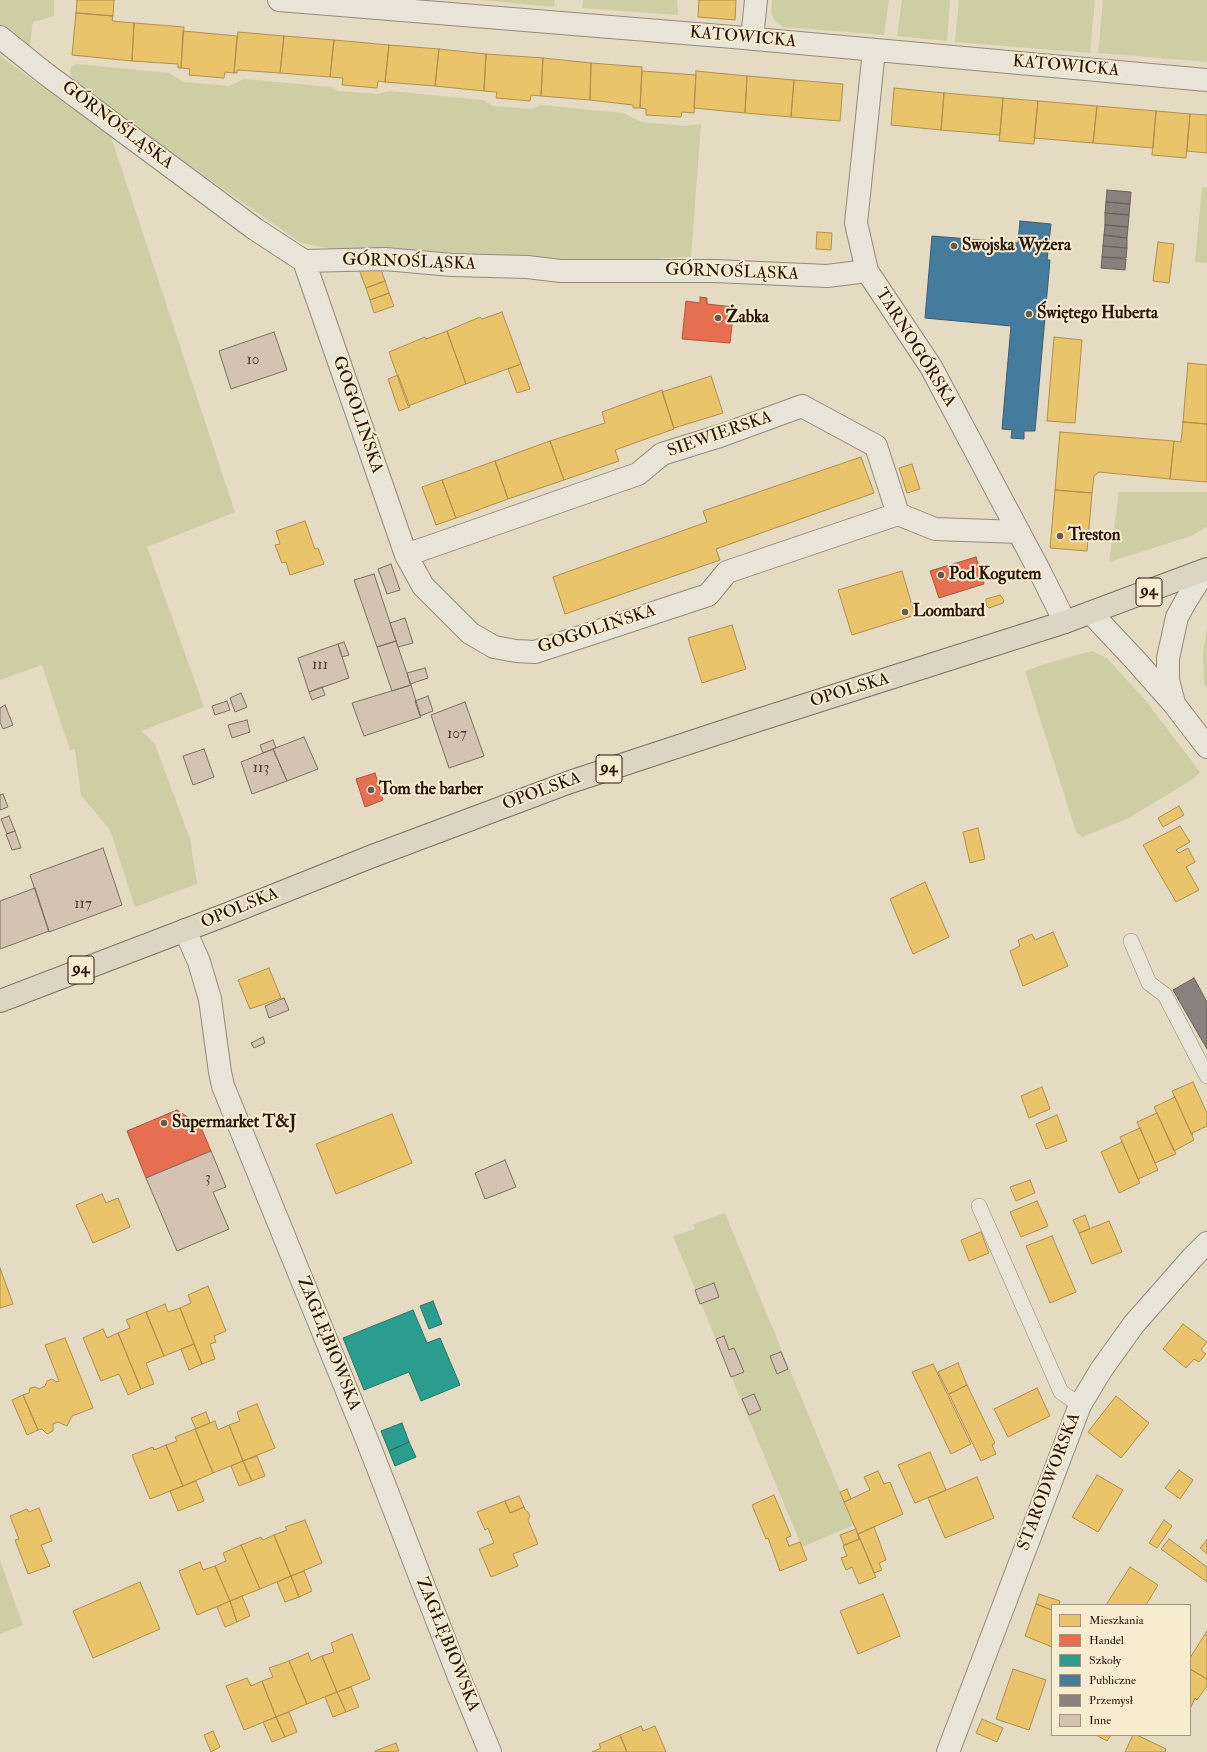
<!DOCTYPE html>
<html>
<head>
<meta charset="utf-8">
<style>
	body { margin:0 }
	#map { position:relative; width:1207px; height:1752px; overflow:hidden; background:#e5dbc3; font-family:"IM FELL Double Pica",serif }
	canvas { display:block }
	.legend { position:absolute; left:1051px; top:1604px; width:140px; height:132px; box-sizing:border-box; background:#f7eccf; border:1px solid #a59681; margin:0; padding:5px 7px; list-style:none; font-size:12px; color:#29140b }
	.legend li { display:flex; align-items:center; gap:8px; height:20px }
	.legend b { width:20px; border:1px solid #a59681 }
</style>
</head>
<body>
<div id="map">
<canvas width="1207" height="1752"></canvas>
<ul class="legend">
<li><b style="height:11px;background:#e9c46a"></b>Mieszkania</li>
<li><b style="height:11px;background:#e76f51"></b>Handel</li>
<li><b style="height:11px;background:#2a9d8f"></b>Szkoły</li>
<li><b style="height:11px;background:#457b9d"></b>Publiczne</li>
<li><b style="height:11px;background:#8a817c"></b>Przemysł</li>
<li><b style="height:11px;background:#d4c2b2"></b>Inne</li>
</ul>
</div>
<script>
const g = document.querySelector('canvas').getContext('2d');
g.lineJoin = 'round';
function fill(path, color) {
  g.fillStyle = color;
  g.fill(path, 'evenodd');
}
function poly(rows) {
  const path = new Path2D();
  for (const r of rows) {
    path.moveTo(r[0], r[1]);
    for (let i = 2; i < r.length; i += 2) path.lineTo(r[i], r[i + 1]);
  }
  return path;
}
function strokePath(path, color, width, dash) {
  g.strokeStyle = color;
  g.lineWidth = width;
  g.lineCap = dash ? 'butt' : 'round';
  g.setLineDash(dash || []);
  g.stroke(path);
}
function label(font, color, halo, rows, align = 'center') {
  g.font = font + ' "IM FELL Double Pica",serif';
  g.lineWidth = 4;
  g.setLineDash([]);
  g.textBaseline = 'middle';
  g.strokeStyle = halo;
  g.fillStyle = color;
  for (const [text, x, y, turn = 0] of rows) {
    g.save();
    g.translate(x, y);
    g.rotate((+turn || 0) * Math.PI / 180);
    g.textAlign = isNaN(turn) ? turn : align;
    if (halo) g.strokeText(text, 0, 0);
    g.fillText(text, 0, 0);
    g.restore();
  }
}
fill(poly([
	[0,0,54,0,54,16,33,22,29,50,0,26],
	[480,0,555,0,554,7],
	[583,0,677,0,678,15,582,8],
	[772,0,889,0,884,35,783,27,775,21,771,13],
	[902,0,950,0,947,41,897,36],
	[959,0,1095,0,1090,53,955,42],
	[1103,0,1207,0,1207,62,1098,53],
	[0,56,111,137,235,512,147,547,204,707,141,731,155,744,190,839,197,884,135,907,110,830,81,795,75,749,70,750,42,665,0,680],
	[77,64,169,73,184,82,229,86,244,79,332,87,338,91,378,94,390,91,483,100,493,106,532,109,541,105,623,113,642,122,685,126,701,124,691,257,661,258,646,262,588,264,331,249,301,243,82,91,73,79,70,73,71,67],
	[1202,187,1207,187,1207,263,1195,262],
	[1119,492,1207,492,1207,527,1191,536,1109,562],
	[1207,627,1207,689,1204,683,1203,654],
	[1092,651,1107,658,1146,701,1200,772,1193,779,1129,818,1082,837,1076,832,1025,671,1048,663],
	[725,1213,854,1525,802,1547,673,1236,695,1229,693,1225,696,1223],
	[0,1560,23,1625,0,1634]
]), '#cecea5');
const homes = poly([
	[77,0,114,0,113,16,76,13,77,0],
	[699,0,736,0,735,20,698,17,699,0],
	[76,13,113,16,112,21,134,23,132,61,72,55,76,13],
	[134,23,184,27,181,68,178,68,178,64,132,61,134,23],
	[183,31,237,36,234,73,225,72,224,78,189,75,190,69,181,68,183,31],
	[238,32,284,36,280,73,237,70,237,73,234,73,238,32],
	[284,36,334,40,330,77,280,73,284,36],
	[334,40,389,45,385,82,378,81,377,88,342,85,343,78,330,77,334,40],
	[389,45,439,49,435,86,385,82,389,45],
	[439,49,486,54,484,91,435,86,439,49],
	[486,54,543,58,541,96,531,95,530,101,496,98,497,92,484,91,486,54],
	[543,58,591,63,590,100,541,96,543,58],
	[591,63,642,67,640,108,633,108,633,105,590,100,591,63],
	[642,71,696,75,694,113,682,112,681,117,646,115,646,109,640,108,642,71],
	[696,71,747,76,745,113,694,108,696,71],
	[747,76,794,80,791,117,745,113,747,76],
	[794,80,843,84,840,121,791,117,794,80],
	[894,88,944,93,941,130,891,125,894,88],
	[944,93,1003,98,1000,135,941,130,944,93],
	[1003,98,1038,101,1034,144,999,141,1003,98],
	[1038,101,1097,106,1093,143,1034,138,1038,101],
	[1097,106,1156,111,1153,148,1093,143,1097,106],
	[1156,111,1190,114,1186,158,1152,155,1156,111],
	[1190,114,1207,115,1207,153,1187,151,1190,114],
	[817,232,832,233,831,250,816,249,817,232],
	[1158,242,1174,244,1169,283,1153,281,1158,242],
	[358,267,381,269,385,281,366,288,358,267],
	[385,281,389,293,370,300,366,288,385,281],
	[389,293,394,306,374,313,370,300,389,293],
	[502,312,521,364,466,384,447,331,480,317,482,319,502,312],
	[447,331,466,384,408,406,389,352,425,337,426,339,447,331],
	[1054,337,1082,340,1075,423,1047,421,1054,337],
	[1188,363,1207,365,1207,424,1183,422,1188,363],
	[521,364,530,389,517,393,508,369,521,364],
	[398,375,410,407,399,411,388,379,398,375],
	[711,376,723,413,674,428,662,392,711,376],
	[662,390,674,429,615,450,619,461,564,480,550,441,605,423,602,412,662,390],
	[1183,422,1207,424,1207,482,1170,479,1174,441,1181,442,1183,422],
	[1060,432,1174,441,1170,479,1099,472,1094,476,1092,493,1055,490,1060,432],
	[550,441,564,480,508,499,495,461,550,441],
	[861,457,874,493,716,549,720,560,565,614,553,577,707,522,703,511,861,457],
	[495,461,508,499,456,518,442,480,495,461],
	[912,464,920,489,907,493,899,468,912,464],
	[442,480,456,518,436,525,422,487,442,480],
	[1055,490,1092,493,1087,551,1050,548,1055,490],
	[305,521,315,549,318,548,324,564,290,575,286,562,282,563,275,545,280,544,276,531,305,521],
	[902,571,915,615,852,635,838,590,902,571],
	[1000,595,1004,600,1003,603,989,608,986,605,986,599,1000,595],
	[732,625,746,669,702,683,688,638,732,625],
	[1179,806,1184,815,1163,827,1158,818,1179,806],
	[1180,826,1190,842,1176,850,1179,853,1188,848,1195,862,1186,867,1199,890,1176,902,1143,845,1180,826],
	[978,828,985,859,970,863,963,832,978,828],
	[925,882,949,937,913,954,890,899,925,882],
	[1053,932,1068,966,1023,986,1010,951,1020,946,1018,940,1032,934,1035,940,1053,932],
	[269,968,281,998,250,1009,238,980,269,968],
	[1193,1082,1207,1113,1207,1126,1192,1133,1193,1134,1192,1135,1172,1091,1193,1082],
	[1042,1087,1050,1109,1029,1118,1021,1096,1042,1087],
	[1175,1097,1194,1140,1174,1151,1154,1107,1175,1097],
	[1157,1113,1176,1154,1155,1163,1137,1122,1157,1113],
	[392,1114,412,1163,336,1194,316,1144,392,1114],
	[1057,1115,1067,1141,1046,1149,1036,1124,1057,1115],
	[1140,1128,1158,1170,1138,1179,1120,1137,1140,1128],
	[1122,1142,1140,1183,1119,1193,1101,1152,1122,1142],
	[1030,1180,1035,1193,1016,1201,1010,1187,1030,1180],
	[102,1194,106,1203,118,1198,130,1227,93,1243,76,1205,102,1194],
	[1037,1201,1048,1226,1021,1237,1010,1212,1037,1201],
	[1085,1215,1090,1229,1079,1233,1073,1220,1085,1215],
	[1109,1221,1122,1252,1092,1264,1079,1233,1109,1221],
	[981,1232,989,1253,969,1261,961,1240,981,1232],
	[1052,1236,1076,1292,1050,1303,1026,1246,1052,1236],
	[0,1268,13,1304,0,1308,0,1268],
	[208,1286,226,1331,214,1336,216,1342,210,1344,215,1359,202,1364,180,1308,191,1303,188,1295,208,1286],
	[165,1304,168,1312,180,1308,194,1344,164,1356,146,1312,165,1304],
	[146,1312,164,1356,146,1363,154,1384,141,1389,118,1333,130,1328,126,1320,146,1312],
	[1183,1324,1207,1342,1201,1350,1206,1354,1199,1362,1194,1359,1186,1368,1163,1349,1183,1324],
	[103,1329,107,1338,118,1333,141,1389,128,1395,119,1374,101,1381,83,1338,103,1329],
	[65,1338,93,1408,72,1416,67,1426,58,1422,53,1424,53,1431,47,1434,42,1429,38,1430,23,1395,29,1393,30,1388,35,1387,39,1389,45,1386,47,1381,52,1379,57,1382,59,1381,45,1345,65,1338],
	[194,1344,202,1364,189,1370,181,1349,194,1344],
	[958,1363,967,1385,949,1394,938,1372,958,1363],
	[933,1364,971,1444,951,1454,912,1372,933,1364],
	[967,1385,995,1443,992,1445,996,1454,981,1461,949,1394,967,1385],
	[1037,1388,1050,1416,1008,1437,994,1409,1037,1388],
	[23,1395,38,1430,27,1435,12,1400,23,1395],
	[1116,1396,1149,1423,1121,1458,1088,1432,1116,1396],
	[257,1404,275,1448,243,1461,229,1425,240,1421,237,1412,257,1404],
	[206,1412,210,1423,196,1429,191,1418,206,1412],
	[215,1421,218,1430,229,1425,243,1461,213,1473,195,1429,215,1421],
	[195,1429,213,1473,183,1486,166,1445,177,1441,175,1437,195,1429],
	[166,1445,183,1486,150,1499,132,1455,153,1447,154,1450,166,1445],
	[930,1452,946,1490,915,1503,898,1465,930,1452],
	[257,1456,265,1476,252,1481,243,1461,257,1456],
	[243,1461,252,1481,239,1486,231,1466,243,1461],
	[1179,1470,1193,1480,1180,1499,1165,1488,1179,1470],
	[878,1471,884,1484,890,1482,903,1514,858,1534,844,1502,870,1490,864,1477,878,1471],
	[1097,1475,1123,1490,1098,1532,1072,1517,1097,1475],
	[977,1477,994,1518,945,1538,928,1498,977,1477],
	[196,1481,204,1501,178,1511,170,1491,196,1481],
	[847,1489,851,1499,844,1502,840,1492,847,1489],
	[774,1495,791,1536,786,1538,789,1546,800,1542,807,1560,780,1571,768,1538,766,1539,752,1505,774,1495],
	[519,1496,524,1507,510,1513,505,1501,519,1496],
	[505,1501,510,1513,524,1507,525,1510,528,1512,530,1516,528,1520,538,1544,513,1554,518,1566,491,1577,479,1549,494,1543,488,1528,485,1530,477,1512,505,1501],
	[39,1508,52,1541,41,1545,50,1566,28,1574,15,1540,19,1539,10,1516,27,1509,29,1512,39,1508],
	[305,1520,322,1563,291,1576,274,1535,287,1530,285,1527,305,1520],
	[1164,1520,1172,1526,1157,1548,1149,1543,1164,1520],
	[874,1527,886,1560,879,1563,882,1570,874,1573,858,1534,874,1527],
	[856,1529,859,1539,844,1545,840,1535,856,1529],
	[274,1535,291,1576,260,1589,241,1545,261,1537,263,1540,274,1535],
	[860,1539,876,1577,859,1584,852,1567,846,1570,841,1558,847,1556,843,1546,860,1539],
	[1169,1539,1207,1567,1207,1582,1161,1549,1169,1539],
	[1207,1540,1207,1554,1200,1548,1207,1540],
	[241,1545,260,1589,230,1601,215,1566,226,1561,223,1553,241,1545],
	[200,1562,203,1570,215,1566,230,1601,197,1615,179,1571,200,1562],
	[1130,1567,1158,1585,1146,1605,1106,1605,1130,1567],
	[304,1571,312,1591,299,1597,291,1576,304,1571],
	[291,1576,299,1597,285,1602,277,1582,291,1576],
	[140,1582,160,1629,93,1658,73,1611,140,1582],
	[883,1594,900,1636,858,1654,840,1611,883,1594],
	[1039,1594,1060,1601,1059,1605,1052,1605,1052,1610,1036,1604,1039,1594],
	[242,1596,250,1616,237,1622,230,1601,242,1596],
	[230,1601,237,1622,225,1627,217,1607,230,1601],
	[1036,1604,1052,1610,1052,1647,1025,1636,1036,1604],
	[1207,1631,1207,1679,1190,1669,1190,1658,1207,1631],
	[352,1634,370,1679,337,1692,322,1656,334,1652,331,1643,352,1634],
	[308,1653,311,1661,322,1656,337,1692,307,1704,289,1661,308,1653],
	[289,1661,307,1704,276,1717,262,1681,273,1677,269,1668,289,1661],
	[1013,1669,1046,1680,1029,1730,996,1719,1013,1669],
	[1190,1669,1207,1679,1207,1686,1197,1700,1195,1698,1190,1709,1190,1669],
	[247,1678,251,1686,262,1681,276,1717,244,1730,226,1686,247,1678],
	[351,1687,359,1707,346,1712,337,1692,351,1687],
	[337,1692,346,1712,333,1717,325,1697,337,1692],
	[289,1712,297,1732,285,1737,276,1717,289,1712],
	[276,1717,285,1737,272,1742,263,1722,276,1717],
	[982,1719,1003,1728,997,1742,976,1733,982,1719],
	[641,1726,643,1731,655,1726,666,1752,627,1752,620,1735,641,1726],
	[213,1731,220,1747,211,1752,204,1735,213,1731],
	[620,1735,627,1752,592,1752,601,1748,599,1744,620,1735],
	[1096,1735,1111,1735,1107,1741,1096,1735],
	[1133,1735,1137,1735,1166,1749,1165,1752,1125,1752,1133,1735],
	[396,1743,399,1751,375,1752,375,1751,396,1743]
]);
fill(homes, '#e9c46a');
strokePath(homes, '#af8f4e', 1);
const shops = poly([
	[700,297,707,298,707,304,734,307,730,343,682,339,686,301,700,303,700,297],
	[976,557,984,584,939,598,930,571,976,557],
	[375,773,383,800,365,807,356,779,375,773],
	[177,1110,200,1125,211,1151,146,1178,127,1131,177,1110]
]);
fill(shops, '#e76f51');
strokePath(shops, '#ae543c', 1);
const schools = poly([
	[433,1301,442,1324,429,1329,420,1306,433,1301],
	[413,1310,427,1343,440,1338,460,1385,421,1401,409,1372,364,1390,343,1338,413,1310],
	[402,1423,409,1442,389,1451,381,1431,402,1423],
	[409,1442,416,1457,395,1466,389,1451,409,1442]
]);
fill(schools, '#2a9d8f');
strokePath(schools, '#2a7467', 1);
const public = poly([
	[1020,221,1051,224,1047,260,1050,260,1035,431,1024,431,1024,439,1011,438,1012,430,1002,429,1011,326,925,318,932,236,1018,243,1020,221]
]);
fill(public, '#457b9d');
strokePath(public, '#3d5c71', 1);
const industry = poly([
	[1107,190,1131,192,1130,204,1106,202,1107,190],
	[1106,202,1130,204,1129,215,1105,213,1106,202],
	[1105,213,1129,215,1128,227,1105,225,1105,213],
	[1105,225,1128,227,1127,238,1104,235,1105,225],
	[1104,235,1127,238,1127,248,1103,246,1104,235],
	[1103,246,1127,248,1126,258,1102,257,1103,246],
	[1102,257,1126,259,1125,270,1101,268,1102,257],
	[1194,978,1207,1002,1207,1049,1173,990,1194,978]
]);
fill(industry, '#8a817c');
strokePath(industry, '#6d605a', 1);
const building = poly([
	[274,332,287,370,231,389,219,351,274,332],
	[391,564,400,590,387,594,378,569,391,564],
	[374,574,396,641,377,647,354,580,374,574],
	[405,618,413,643,398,647,390,623,405,618],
	[396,641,411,685,392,691,377,647,396,641],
	[344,642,349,655,342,657,338,644,344,642],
	[338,644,349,678,309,692,298,658,338,644],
	[425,668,428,678,410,684,407,673,425,668],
	[411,685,421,717,364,736,352,703,411,685],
	[322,687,325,695,312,700,309,692,322,687],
	[241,693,247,707,235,712,230,698,241,693],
	[428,696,433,711,420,716,415,701,428,696],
	[227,701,230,710,215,715,212,706,227,701],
	[465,702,484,756,449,768,431,715,465,702],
	[5,705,13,725,3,729,0,722,0,708,5,705],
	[247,720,250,732,232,738,228,725,247,720],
	[304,737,318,769,287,781,273,749,304,737],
	[273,740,276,748,263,753,260,745,273,740],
	[204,749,214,777,193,785,183,756,204,749],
	[273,749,287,781,252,794,241,762,273,749],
	[3,794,8,807,0,810,0,795,3,794],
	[9,816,15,831,7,834,1,819,9,816],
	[15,831,21,848,12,850,6,834,15,831],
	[103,848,122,905,49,932,30,875,103,848],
	[35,888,49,931,0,949,0,901,35,888],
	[284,998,289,1010,269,1018,265,1006,284,998],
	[263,1037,265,1043,254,1048,251,1043,263,1037],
	[211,1151,226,1187,213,1192,229,1229,177,1251,146,1178,211,1151],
	[505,1160,516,1187,485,1199,475,1173,505,1160],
	[714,1283,719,1297,700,1304,695,1290,714,1283],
	[724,1336,729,1350,734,1348,744,1372,731,1377,716,1339,724,1336],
	[781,1352,788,1369,777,1374,770,1356,781,1352],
	[754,1394,761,1410,749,1415,742,1399,754,1394]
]);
fill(building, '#d4c2b2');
strokePath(building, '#787063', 1);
const lane = poly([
	[1131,941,1149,983,1165,995,1207,1076],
	[979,1206,1061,1392,1080,1405]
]);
const street = poly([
	[279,0,733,37,1207,80],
	[0,37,46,74,255,229,304,261,385,259,452,265,527,267,561,271,715,271,827,276,867,271],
	[752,39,756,0],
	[874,50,856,223,867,271,931,367,1040,572,1065,622],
	[304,261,406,555,423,586,470,633,494,647,516,651,535,652,708,595,727,572,898,514,935,529,1019,532],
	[406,555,638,474,662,454,720,436,802,406,876,446,898,514],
	[1091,613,1137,662,1174,704,1207,747],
	[1174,703,1168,680,1168,658,1177,617,1187,599,1198,582,1207,573],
	[185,930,199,962,210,999,220,1072,223,1086,369,1445,459,1677,490,1752],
	[948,1752,1080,1405,1101,1370,1134,1324,1193,1257,1207,1243]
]);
const primary = poly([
	[0,1001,225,915,370,857,570,782,746,724,1065,622,1207,569]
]);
strokePath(lane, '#938a7c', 16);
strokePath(street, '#938a7c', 24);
strokePath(primary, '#787063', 24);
strokePath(lane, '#e9e4d8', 15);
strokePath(street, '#e9e4d8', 22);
strokePath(primary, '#ddd4c3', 22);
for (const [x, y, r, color] of [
	[954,246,4,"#6b5a4b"],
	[1029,314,4,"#6b5a4b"],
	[718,318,4,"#6b5a4b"],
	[1060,536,4,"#6b5a4b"],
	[941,575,4,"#6b5a4b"],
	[905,612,4,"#6b5a4b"],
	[371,790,4,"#6b5a4b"],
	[164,1123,4,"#6b5a4b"]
]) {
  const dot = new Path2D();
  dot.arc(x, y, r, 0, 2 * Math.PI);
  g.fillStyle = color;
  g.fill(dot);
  strokePath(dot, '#f7eccf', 1.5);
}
label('15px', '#544035', null, [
	["10",253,361],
	["111",320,666],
	["107",457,735],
	["113",261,769],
	["117",83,905],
	["3",208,1179]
]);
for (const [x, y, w] of [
	[1149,592,26],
	[609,769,26],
	[81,970,26]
]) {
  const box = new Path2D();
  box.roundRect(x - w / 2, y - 14, w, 28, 3);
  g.fillStyle = '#f7eccf';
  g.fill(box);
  strokePath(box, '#29140b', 1);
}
label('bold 16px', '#29140b', null, [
	["94",1149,592],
	["94",609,769],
	["94",81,970]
]);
label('17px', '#29140b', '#f7eccf', [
	["KATOWICKA",743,38,5],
	["KATOWICKA",1066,67,5],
	["GÓRNOŚLĄSKA",117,126,37],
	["GÓRNOŚLĄSKA",409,263,2],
	["GÓRNOŚLĄSKA",732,273,2],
	["TARNOGÓRSKA",915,348,58],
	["GOGOLIŃSKA",357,415,71],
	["SIEWIERSKA",720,435,-19],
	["GOGOLIŃSKA",597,630,-18],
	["OPOLSKA",850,691,-17],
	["OPOLSKA",542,792,-20],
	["OPOLSKA",240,909,-22],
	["ZAGŁĘBIOWSKA",328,1344,68],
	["STARODWORSKA",1050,1482,-69],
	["ZAGŁĘBIOWSKA",447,1645,68]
]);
label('bold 17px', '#29140b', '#f7eccf', [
	["Swojska Wyżera",962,246],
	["Świętego Huberta",1037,314],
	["Żabka",726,318],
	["Treston",1068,536],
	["Pod Kogutem",949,575],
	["Loombard",913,612],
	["Tom the barber",379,790],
	["Supermarket T&J",172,1123]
], 'left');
</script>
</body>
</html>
